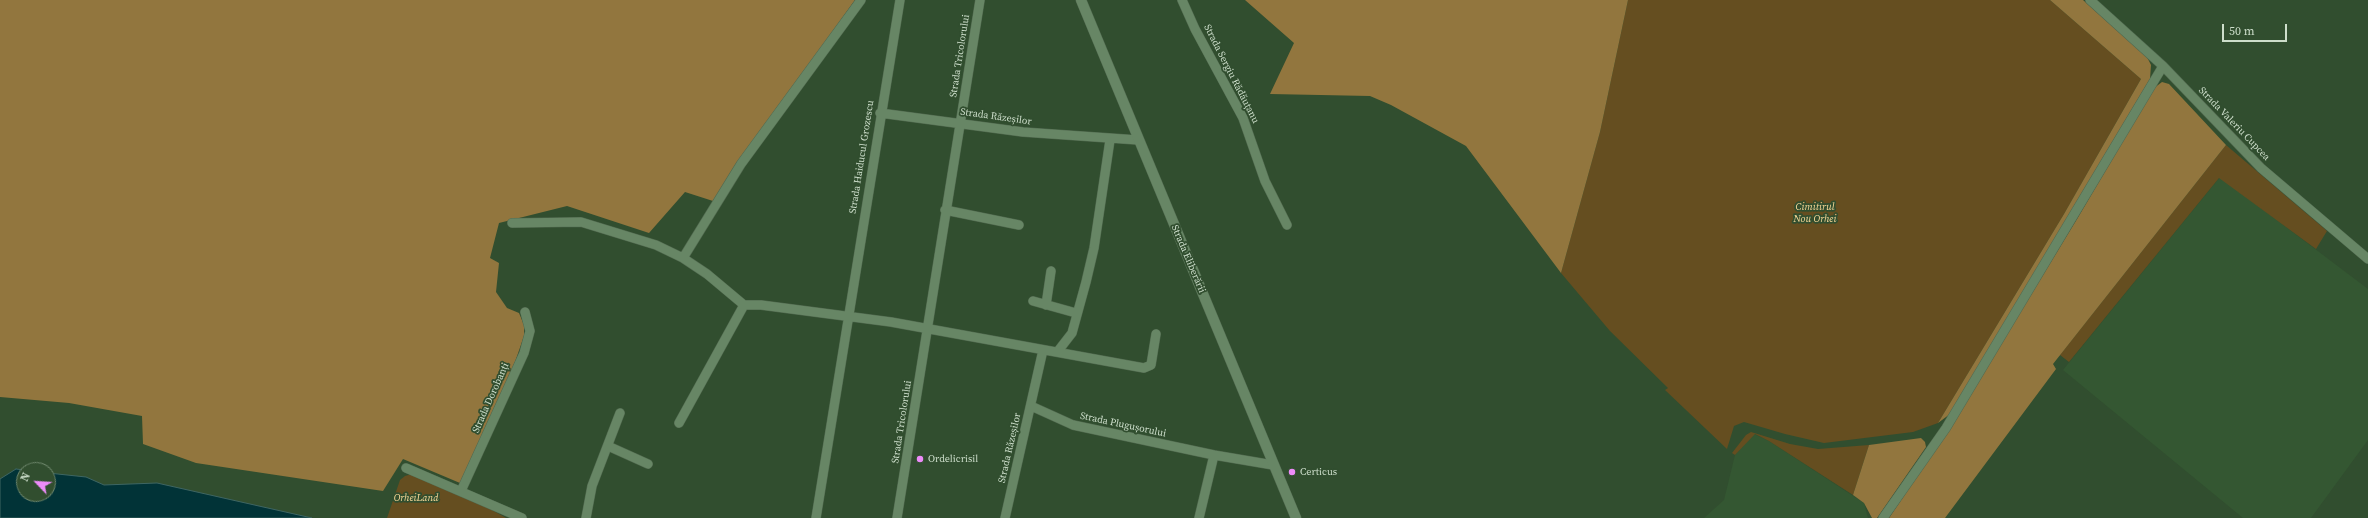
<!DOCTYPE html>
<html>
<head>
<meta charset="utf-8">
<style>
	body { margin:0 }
	#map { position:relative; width:2368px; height:518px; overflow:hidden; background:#314e2f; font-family:"Source Serif 4",serif }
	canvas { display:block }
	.north { position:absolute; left:16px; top:462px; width:40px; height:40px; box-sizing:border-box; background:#314e2f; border:1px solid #6f886d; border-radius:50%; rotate:295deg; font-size:11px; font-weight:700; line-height:16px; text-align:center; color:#cddecb }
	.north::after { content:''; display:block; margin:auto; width:14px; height:18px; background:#ed8cf9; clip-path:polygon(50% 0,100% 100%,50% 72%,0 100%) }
	.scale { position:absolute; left:2222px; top:24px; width:65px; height:18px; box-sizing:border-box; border:2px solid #cddecb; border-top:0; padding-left:5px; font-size:12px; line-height:14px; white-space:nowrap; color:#cddecb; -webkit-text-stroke:3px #314e2f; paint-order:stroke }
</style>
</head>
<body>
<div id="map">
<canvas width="2368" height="518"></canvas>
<div class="north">N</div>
<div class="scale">50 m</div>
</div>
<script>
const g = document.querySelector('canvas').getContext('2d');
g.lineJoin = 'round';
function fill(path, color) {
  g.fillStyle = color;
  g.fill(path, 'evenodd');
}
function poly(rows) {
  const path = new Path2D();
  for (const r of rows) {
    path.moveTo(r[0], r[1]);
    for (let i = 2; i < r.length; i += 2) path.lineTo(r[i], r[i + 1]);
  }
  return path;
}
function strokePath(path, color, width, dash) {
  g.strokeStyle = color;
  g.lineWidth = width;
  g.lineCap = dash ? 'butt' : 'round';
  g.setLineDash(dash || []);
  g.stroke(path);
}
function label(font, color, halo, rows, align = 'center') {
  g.font = font + ' "Source Serif 4",serif';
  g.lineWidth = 3.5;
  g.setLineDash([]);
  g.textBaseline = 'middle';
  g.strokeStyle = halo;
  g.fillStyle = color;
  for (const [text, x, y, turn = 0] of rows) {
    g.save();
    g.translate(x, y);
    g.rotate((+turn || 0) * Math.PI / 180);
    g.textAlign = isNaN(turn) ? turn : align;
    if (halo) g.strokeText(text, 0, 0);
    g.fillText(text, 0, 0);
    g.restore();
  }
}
fill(poly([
	[2220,177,2368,289,2368,440,2311,518,2243,518,2063,370],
	[1754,434,1769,441,1864,503,1868,518,1704,518,1724,500,1735,455]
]), '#345732');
fill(poly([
	[1628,0,2050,0,2141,79,2064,214,1938,423,1913,432,1824,443,1785,434,1744,422,1734,426,1727,449,1665,390,1668,388,1610,331,1561,273,1600,132],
	[2226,145,2327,231,2316,249,2219,178,2069,362,2060,355],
	[1751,432,1790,444,1818,449,1869,445,1853,495,1769,441,1755,434,1735,455,1732,453,1746,435],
	[412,474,485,506,506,518,387,518,400,480,405,476]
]), '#654e20');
fill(poly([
	[0,0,855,0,713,201,685,192,649,233,567,206,499,223,490,258,499,263,496,292,507,308,519,313,524,325,524,336,515,362,460,483,403,459,383,491,196,463,143,444,142,416,69,403,0,397],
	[1245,0,1628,0,1600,132,1561,273,1466,146,1391,105,1370,96,1270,94,1294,43],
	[2050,0,2083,0,2147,57,2151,65,2150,79,1950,414,1938,423,2064,214,2141,79],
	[2162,82,2169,84,2226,145,2053,364,2056,369,1945,518,1889,518,1952,424,2077,219,2154,88],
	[1921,438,1925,442,1926,447,1877,518,1872,518,1864,503,1853,495,1869,445]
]), '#92763e');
const water = poly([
	[16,469,24,470,24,494,48,494,48,473,86,477,104,485,157,483,312,518,0,518,0,479,16,469]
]);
fill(water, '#013337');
strokePath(water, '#3e6663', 1);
const minor = poly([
	[1182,0,1195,29,1243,118,1265,181,1287,225],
	[2090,0,2163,66,2261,168,2368,259],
	[880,113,1023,132,1138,140],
	[945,210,1019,225],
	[512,223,581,222,656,245,683,258,707,274,744,305,761,305,891,322,1144,368,1151,365,1156,334],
	[683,258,741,164,861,0],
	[1033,301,1076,313],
	[1046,305,1051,271],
	[1058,351,1072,333,1086,282,1094,248,1110,140],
	[1031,406,1073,425,1214,455,1273,465],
	[679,423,744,305],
	[608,446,648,464],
	[406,468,522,518],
	[461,491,524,353,530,331,525,312],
	[586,518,592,486,620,413],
	[816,518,900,0],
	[897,518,980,0],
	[1005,518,1043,350],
	[1199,518,1214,455],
	[1883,518,1946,428,2163,66]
]);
const tertiary = poly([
	[1081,0,1296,518]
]);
strokePath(minor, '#526a50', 10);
strokePath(tertiary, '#526a50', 11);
strokePath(minor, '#678665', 9);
strokePath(tertiary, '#678665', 10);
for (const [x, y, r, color] of [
	[920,459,4,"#ed8cf9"],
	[1292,472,4,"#ed8cf9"]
]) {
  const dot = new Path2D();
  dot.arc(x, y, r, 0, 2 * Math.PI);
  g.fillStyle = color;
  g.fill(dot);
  strokePath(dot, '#314e2f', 1.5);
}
label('10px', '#cddecb', '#314e2f', [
	["Strada Tricolorului",960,56,-81],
	["Strada Sergiu Rădăuțanu",1231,74,63],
	["Strada Răzeșilor",996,117,8],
	["Strada Valeriu Cupcea",2234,124,46],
	["Strada Haiducul Grozescu",862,157,-81],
	["Strada Eliberării",1188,259,67],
	["Strada Dorobanți",491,398,-66],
	["Strada Tricolorului",902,422,-81],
	["Strada Plugușorului",1123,425,12],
	["Strada Răzeșilor",1010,448,-77]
]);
label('italic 10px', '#fddb9a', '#314e2f', [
	["Cimitirul",1815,207],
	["Nou Orhei",1815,219],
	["OrheiLand",416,498]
]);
label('10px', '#cddecb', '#314e2f', [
	["Ordelicrisil",928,459],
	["Certicus",1300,472]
], 'left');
</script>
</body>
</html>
